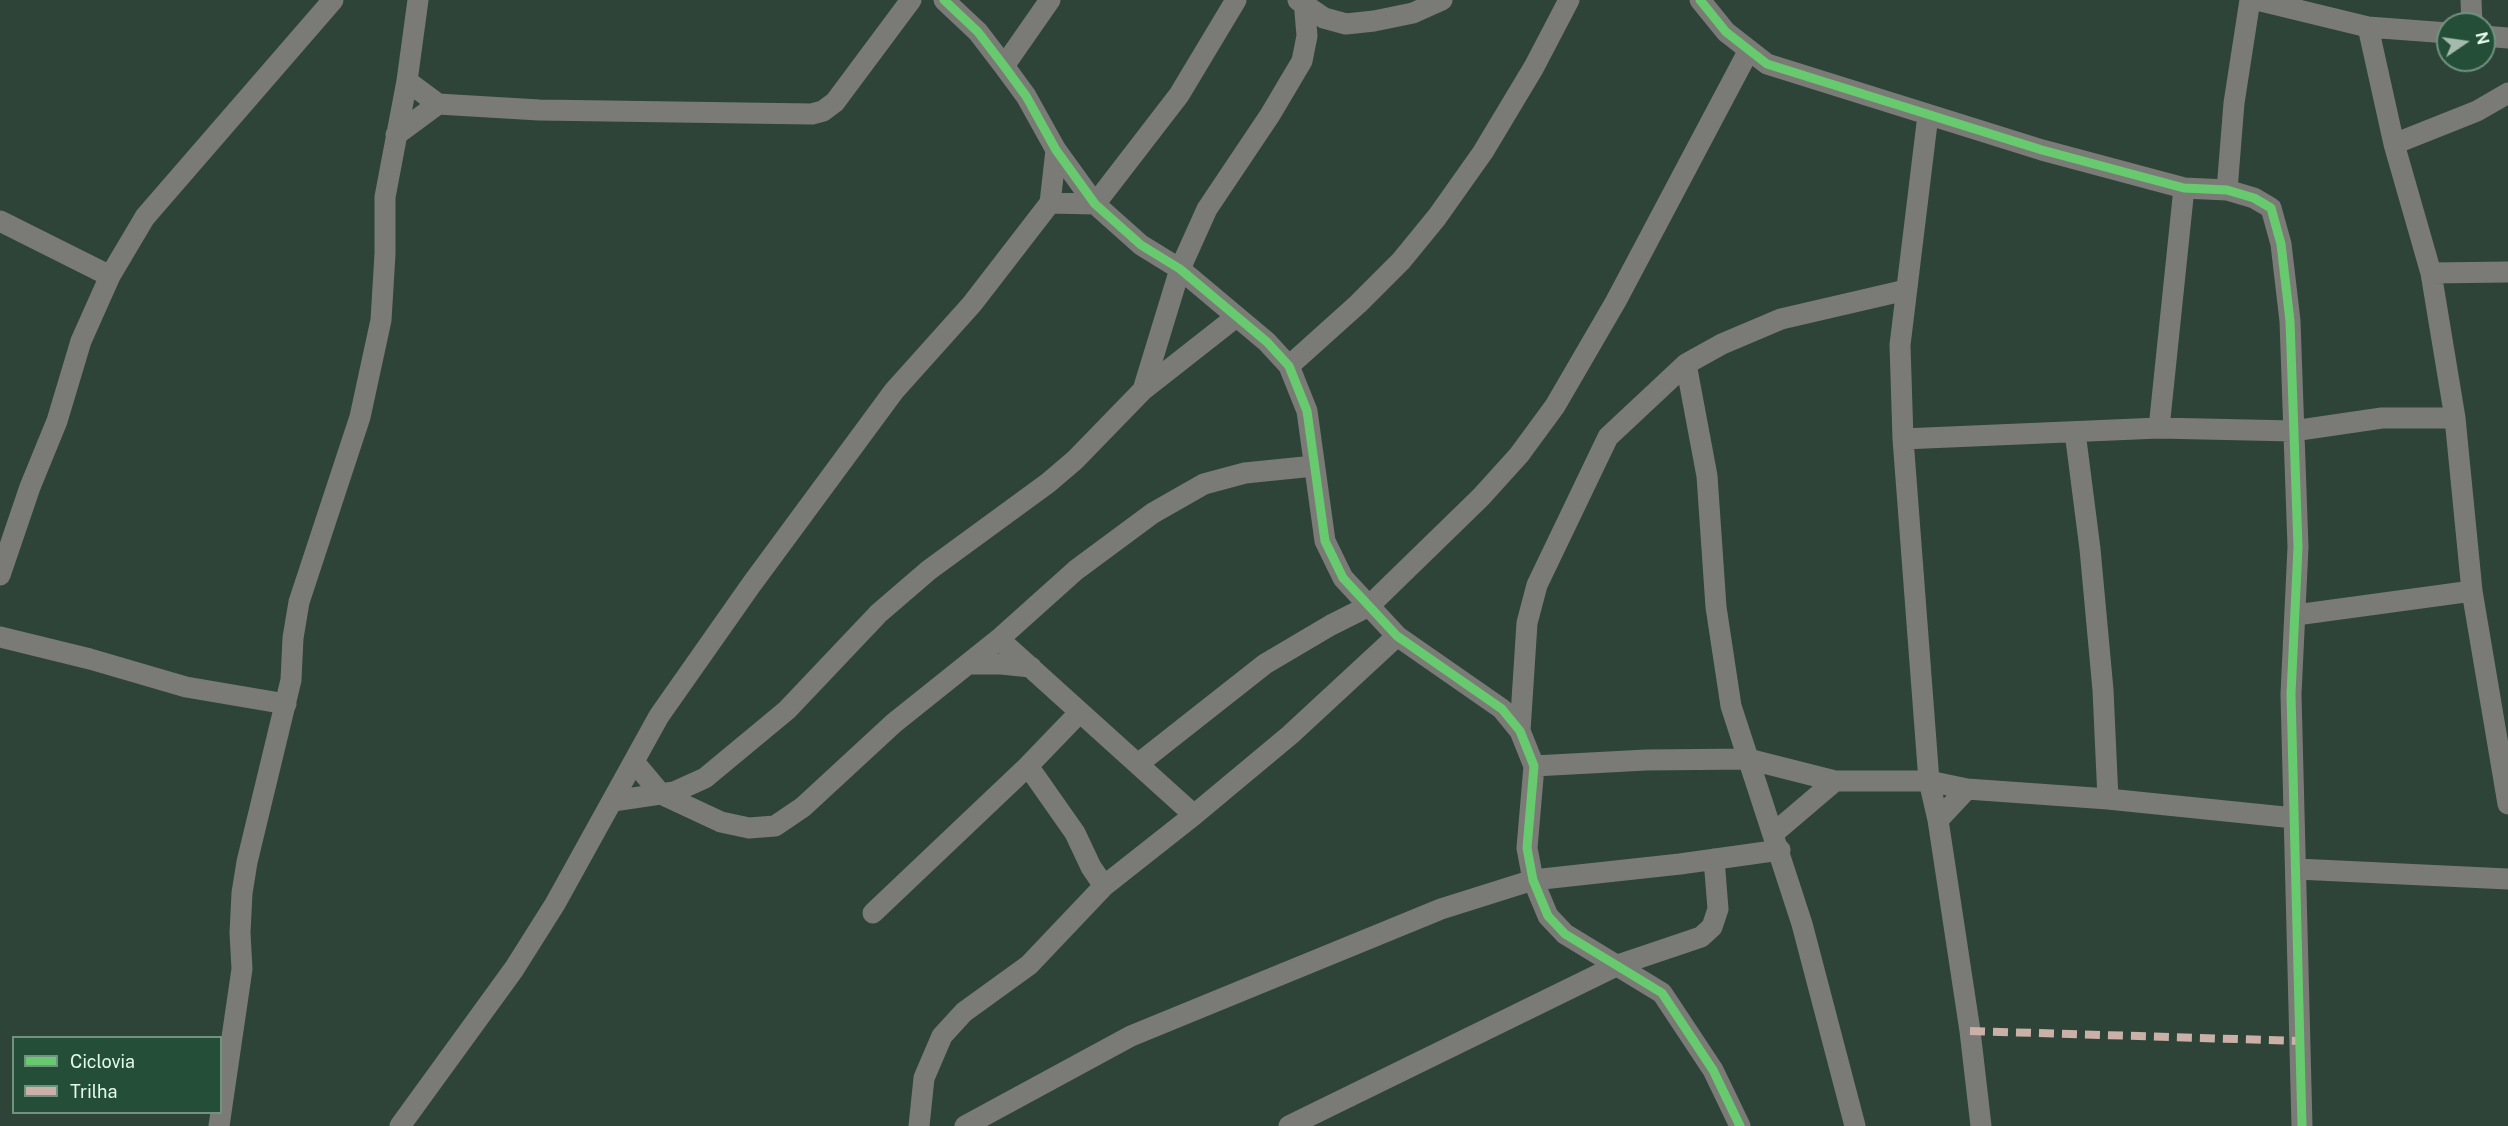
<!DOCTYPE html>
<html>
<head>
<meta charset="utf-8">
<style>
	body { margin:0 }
	#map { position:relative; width:2508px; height:1126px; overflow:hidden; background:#2e4438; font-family:"Public Sans",sans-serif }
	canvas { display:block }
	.legend { position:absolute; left:12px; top:1036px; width:210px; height:78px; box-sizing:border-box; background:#244e37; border:2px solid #70927f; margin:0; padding:8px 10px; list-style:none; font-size:18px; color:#e2f9eb }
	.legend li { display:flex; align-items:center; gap:12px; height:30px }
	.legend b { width:30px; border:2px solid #70927f }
	.north { position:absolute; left:2436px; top:12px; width:60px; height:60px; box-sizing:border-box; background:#244e37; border:2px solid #70927f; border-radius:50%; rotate:77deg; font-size:16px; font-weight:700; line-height:24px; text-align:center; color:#e2f9eb }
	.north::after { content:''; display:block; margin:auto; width:21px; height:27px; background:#a3baac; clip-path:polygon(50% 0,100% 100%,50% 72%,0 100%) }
</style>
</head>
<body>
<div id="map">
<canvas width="2508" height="1126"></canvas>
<ul class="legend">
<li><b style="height:8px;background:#67ca6e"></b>Ciclovia</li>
<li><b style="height:8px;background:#cab0a6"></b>Trilha</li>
</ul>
<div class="north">N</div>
</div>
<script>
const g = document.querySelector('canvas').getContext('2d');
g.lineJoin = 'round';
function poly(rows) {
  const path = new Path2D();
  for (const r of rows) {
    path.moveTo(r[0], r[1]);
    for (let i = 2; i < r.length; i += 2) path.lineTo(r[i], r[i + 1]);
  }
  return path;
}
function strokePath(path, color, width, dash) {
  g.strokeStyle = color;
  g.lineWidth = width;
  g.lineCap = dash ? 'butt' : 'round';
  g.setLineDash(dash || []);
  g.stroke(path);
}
strokePath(poly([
	[944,0,978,32,1004,66,1026,96,1056,150,1095,204,1141,245,1180,269,1267,342,1289,366,1307,411,1325,541,1343,578,1397,636,1502,709,1520,731,1534,766,1527,848,1533,880,1548,916,1565,934,1662,993,1713,1070,1740,1126],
	[1298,0,1324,18,1346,24,1374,21,1413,13,1442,0],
	[1700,0,1726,32,1767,64,2042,150,2184,188,2227,190,2254,198,2271,208,2281,244,2290,321,2298,547,2291,694,2302,1126],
	[2257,0,2368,27,2448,33],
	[2471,0,2472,24],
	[2368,27,2394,144],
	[2484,36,2508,38],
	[1004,66,1050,0],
	[407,81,438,104,539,110,812,114,823,111,835,102,911,0],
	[2508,93,2477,111,2394,144,2431,273,2455,418,2472,591,2508,804],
	[1928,115,1900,345,1903,439,1929,781,1938,820,1970,1031,1981,1126],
	[396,135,438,104],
	[2227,190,2234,103,2250,0],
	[1050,203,1095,204,1179,95,1236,0],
	[0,221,110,276],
	[2431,273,2508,272],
	[1686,364,1707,476,1716,607,1731,706,1802,924,1855,1126],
	[1289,366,1358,304,1401,261,1437,217,1483,152,1534,67,1569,0],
	[1143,390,1180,269,1207,209,1270,115,1302,61,1307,36,1304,0],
	[2159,428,2184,188],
	[2075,432,2090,549,2103,690,2108,799],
	[1903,439,2159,428,2293,431,2382,418,2455,418],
	[0,575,30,487,57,421,81,341,110,276,145,217,333,0],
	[2296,615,2472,591],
	[0,637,90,659,186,687,286,704],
	[999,639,1194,815],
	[968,664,1001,664,1031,667],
	[1520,731,1527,623,1537,585,1608,437,1686,364,1722,344,1781,319,1906,290],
	[635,763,661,794,721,822,749,828,775,826,803,807,894,723,999,639,1076,570,1153,513,1204,484,1245,473,1314,466],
	[1138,764,1265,664,1331,625,1369,606,1481,497,1519,455,1555,406,1616,301,1749,50],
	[1028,766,1075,833,1091,867,1104,886],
	[1534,766,1646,760,1748,759,1835,781,1929,781,1967,789,2108,799,2294,818],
	[613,801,674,792,705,778,787,710,879,613,929,570,1048,483,1075,460,1143,390,1236,317],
	[1938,820,1967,789],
	[1774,833,1835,781],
	[2297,869,2508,879],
	[873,913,1028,766,1080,712],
	[219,1126,242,969,240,933,242,893,247,862,291,680,293,638,299,602,360,417,381,320,385,254,385,197,407,81,418,0],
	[400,1126,514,969,555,904,659,716,751,585,894,391,972,304,1050,203,1056,150],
	[919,1126,924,1078,942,1036,964,1012,1029,965,1104,886,1194,815,1290,735,1397,636],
	[965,1126,1131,1036,1441,909,1533,880,1680,864,1780,850],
	[1289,1126,1618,965,1701,937,1712,927,1718,909,1714,859]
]), '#7a7b76', 21);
strokePath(poly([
	[1970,1031,2301,1041]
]), '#cab0a6', 8, [15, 8]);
strokePath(poly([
	[944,0,978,32,1004,66,1026,96,1056,150,1095,204,1141,245,1180,269,1267,342,1289,366,1307,411,1325,541,1343,578,1397,636,1502,709,1520,731,1534,766,1527,848,1533,880,1548,916,1565,934,1662,993,1713,1070,1740,1126],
	[1700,0,1726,32,1767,64,2042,150,2184,188,2227,190,2254,198,2271,208,2281,244,2290,321,2298,547,2291,694,2302,1126]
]), '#67ca6e', 9);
</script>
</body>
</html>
